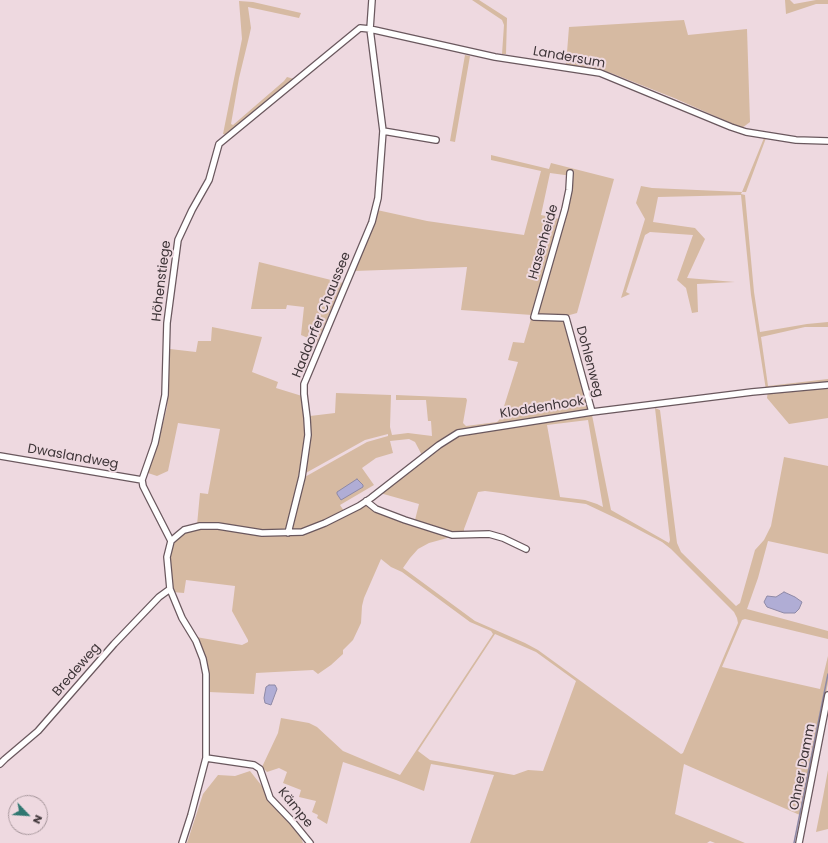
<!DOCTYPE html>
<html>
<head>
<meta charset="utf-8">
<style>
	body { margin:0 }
	#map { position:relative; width:828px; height:843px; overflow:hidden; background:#eed9e0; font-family:Poppins,sans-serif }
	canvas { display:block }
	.north { position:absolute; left:8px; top:795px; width:40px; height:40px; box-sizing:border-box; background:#eed9e0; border:1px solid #a7979c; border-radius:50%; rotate:115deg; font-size:11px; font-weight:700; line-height:16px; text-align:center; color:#3d3437 }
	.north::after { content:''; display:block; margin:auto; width:14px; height:18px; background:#2f7771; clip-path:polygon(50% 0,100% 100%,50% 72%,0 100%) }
</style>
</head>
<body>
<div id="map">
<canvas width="828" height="843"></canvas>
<div class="north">N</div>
</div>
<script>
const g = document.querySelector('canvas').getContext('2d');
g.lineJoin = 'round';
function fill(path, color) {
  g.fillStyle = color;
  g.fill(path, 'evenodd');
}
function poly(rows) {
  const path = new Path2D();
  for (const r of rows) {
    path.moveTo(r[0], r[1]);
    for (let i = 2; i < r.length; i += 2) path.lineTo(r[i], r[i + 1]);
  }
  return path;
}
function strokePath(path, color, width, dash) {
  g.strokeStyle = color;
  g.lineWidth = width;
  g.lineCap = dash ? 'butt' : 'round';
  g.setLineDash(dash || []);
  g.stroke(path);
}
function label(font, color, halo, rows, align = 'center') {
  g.font = font + ' Poppins,sans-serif';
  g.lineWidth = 4;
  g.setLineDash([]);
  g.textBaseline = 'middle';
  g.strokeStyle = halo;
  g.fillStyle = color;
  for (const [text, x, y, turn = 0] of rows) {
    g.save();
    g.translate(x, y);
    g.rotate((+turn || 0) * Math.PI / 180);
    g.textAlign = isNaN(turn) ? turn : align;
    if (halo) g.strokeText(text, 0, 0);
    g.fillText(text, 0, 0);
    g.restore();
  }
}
fill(poly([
	[472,0,479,0,507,18,506,54,502,54,504,25,502,20],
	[785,0,790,0,794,4,816,0,828,0,828,4,816,4,786,14],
	[239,1,253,2,301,13,299,18,248,7,251,28,249,37,239,78,231,124,233,125,284,81,287,77,294,79,227,135,223,134,242,39],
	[684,20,688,35,747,29,750,122,742,128,674,98,611,73,566,65,569,27],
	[465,55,470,56,455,142,450,141],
	[764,138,766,138,746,192,742,192,741,194,745,195,754,292,760,332,807,324,828,322,828,327,805,327,761,337,768,386,828,379,828,418,789,424,767,398,768,390,766,390,751,295,741,195,658,197,653,222,695,228,705,239,687,278,735,282,697,284,698,312,692,313,686,288,677,280,693,235,650,232,645,235,626,292,630,294,621,298,645,219,636,203,641,186,652,188,742,192],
	[491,155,549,169,551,163,614,179,577,313,566,316,536,315,572,176,550,173,541,215,560,219,532,315,461,310,467,267,354,271,377,210,427,221,524,235,541,171,491,160],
	[259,262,343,283,317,342,301,335,304,307,287,305,286,309,251,309],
	[531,319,565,320,590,411,506,423,505,427,592,415,611,510,669,543,670,540,655,408,660,410,677,543,681,552,736,606,740,603,755,550,764,540,771,526,784,457,828,466,828,554,768,541,758,578,747,609,828,631,828,639,745,619,742,620,722,667,820,689,828,656,828,683,802,816,684,764,675,814,745,843,715,843,710,841,707,843,470,843,494,775,431,764,424,791,396,780,343,762,327,824,317,818,318,815,312,812,316,801,299,797,301,790,283,783,287,772,279,768,267,772,262,767,278,733,281,718,309,723,317,727,343,751,400,775,493,634,491,631,470,622,402,572,391,567,381,559,364,598,362,606,361,623,353,640,343,650,343,654,331,665,318,674,313,670,256,673,254,694,209,692,208,690,209,673,206,658,196,637,242,645,248,642,248,640,232,611,235,586,186,580,184,593,172,592,169,558,173,542,184,532,200,527,217,527,262,534,302,533,323,525,366,503,374,510,393,518,451,537,429,543,418,549,410,558,403,568,475,621,525,643,538,650,681,754,683,753,738,623,737,618,734,612,671,549,662,542,626,523,586,504,485,491,478,492,464,529,464,534,452,533,415,520,419,504,380,493,424,459,415,442,409,439,390,441,393,453,376,458,362,468,374,485,340,505,344,511,324,522,301,530,262,531,217,524,197,525,200,493,208,494,220,429,178,423,168,471,157,476,148,473,159,439,167,407,170,349,196,352,198,341,211,341,212,327,262,337,252,372,278,382,276,388,302,396,306,434,300,477,303,478,367,442,388,436,388,434,365,440,304,474,309,435,310,416,335,413,336,393,391,395,390,427,392,435,408,433,432,436,431,421,428,421,426,400,396,400,396,395,466,398,467,400,463,423,466,426,497,422,500,419,518,362,508,360,513,342,524,343],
	[588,420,603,507,597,504,585,500,560,497,547,425],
	[495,634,536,652,576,681,543,771,528,770,514,775,430,760,418,751],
	[828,770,828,829,816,832,823,797],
	[250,771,300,834,303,843,187,843,203,794,218,775,235,776]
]), '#d6baa2');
const water = poly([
	[357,479,363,485,363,487,341,500,337,494,337,492,357,479],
	[784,592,795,597,802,602,799,609,795,613,784,613,767,607,764,602,767,596,776,597,784,592],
	[269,685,275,685,277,689,271,705,265,703,264,698,266,687,269,685]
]);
fill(water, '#b0add5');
strokePath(water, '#8e89a6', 1);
strokePath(poly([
	[794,843,828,674]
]), '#8e89a6', 1.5);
const minor = poly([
	[383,131,436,140],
	[570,173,569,190,565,209,534,317,566,318,592,412],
	[0,456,142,480],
	[366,501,376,509,405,520,452,535,489,534,503,538,526,549],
	[288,533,302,477,308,435,307,418,304,394,304,384,372,222,378,198,383,131,370,29,372,0],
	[171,541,149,498,143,486,142,480,155,443,165,395,167,323,178,240,192,210,209,180,219,144,360,28,370,29,495,57,600,73,731,127,746,132,796,140,828,141],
	[206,758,254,765,260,769,270,798,292,821,310,843],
	[0,764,5,759,38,731,114,644,159,597,170,589],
	[182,843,191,815,206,758,206,674,203,659,196,641,182,618,170,589,167,557,171,541,178,535,184,530,200,526,218,526,262,533,302,532,325,523,359,506,371,498,439,445,458,433,592,412,752,392,828,385],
	[799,843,828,695]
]);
strokePath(minor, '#6a585e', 8);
strokePath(minor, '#fff', 5.5);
label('13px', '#3d3437', '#eed9e0', [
	["Landersum",569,58,10],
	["Hasenheide",544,242,-74],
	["Höhenstiege",162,281,-83],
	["Haddorfer Chaussee",322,315,-68],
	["Dohlenweg",589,362,75],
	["Kloddenhook",542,408,-9],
	["Dwaslandweg",73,457,10],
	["Bredeweg",77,670,-49],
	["Ohner Damm",803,767,-79],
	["Kämpe",295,808,51]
]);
</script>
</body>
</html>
